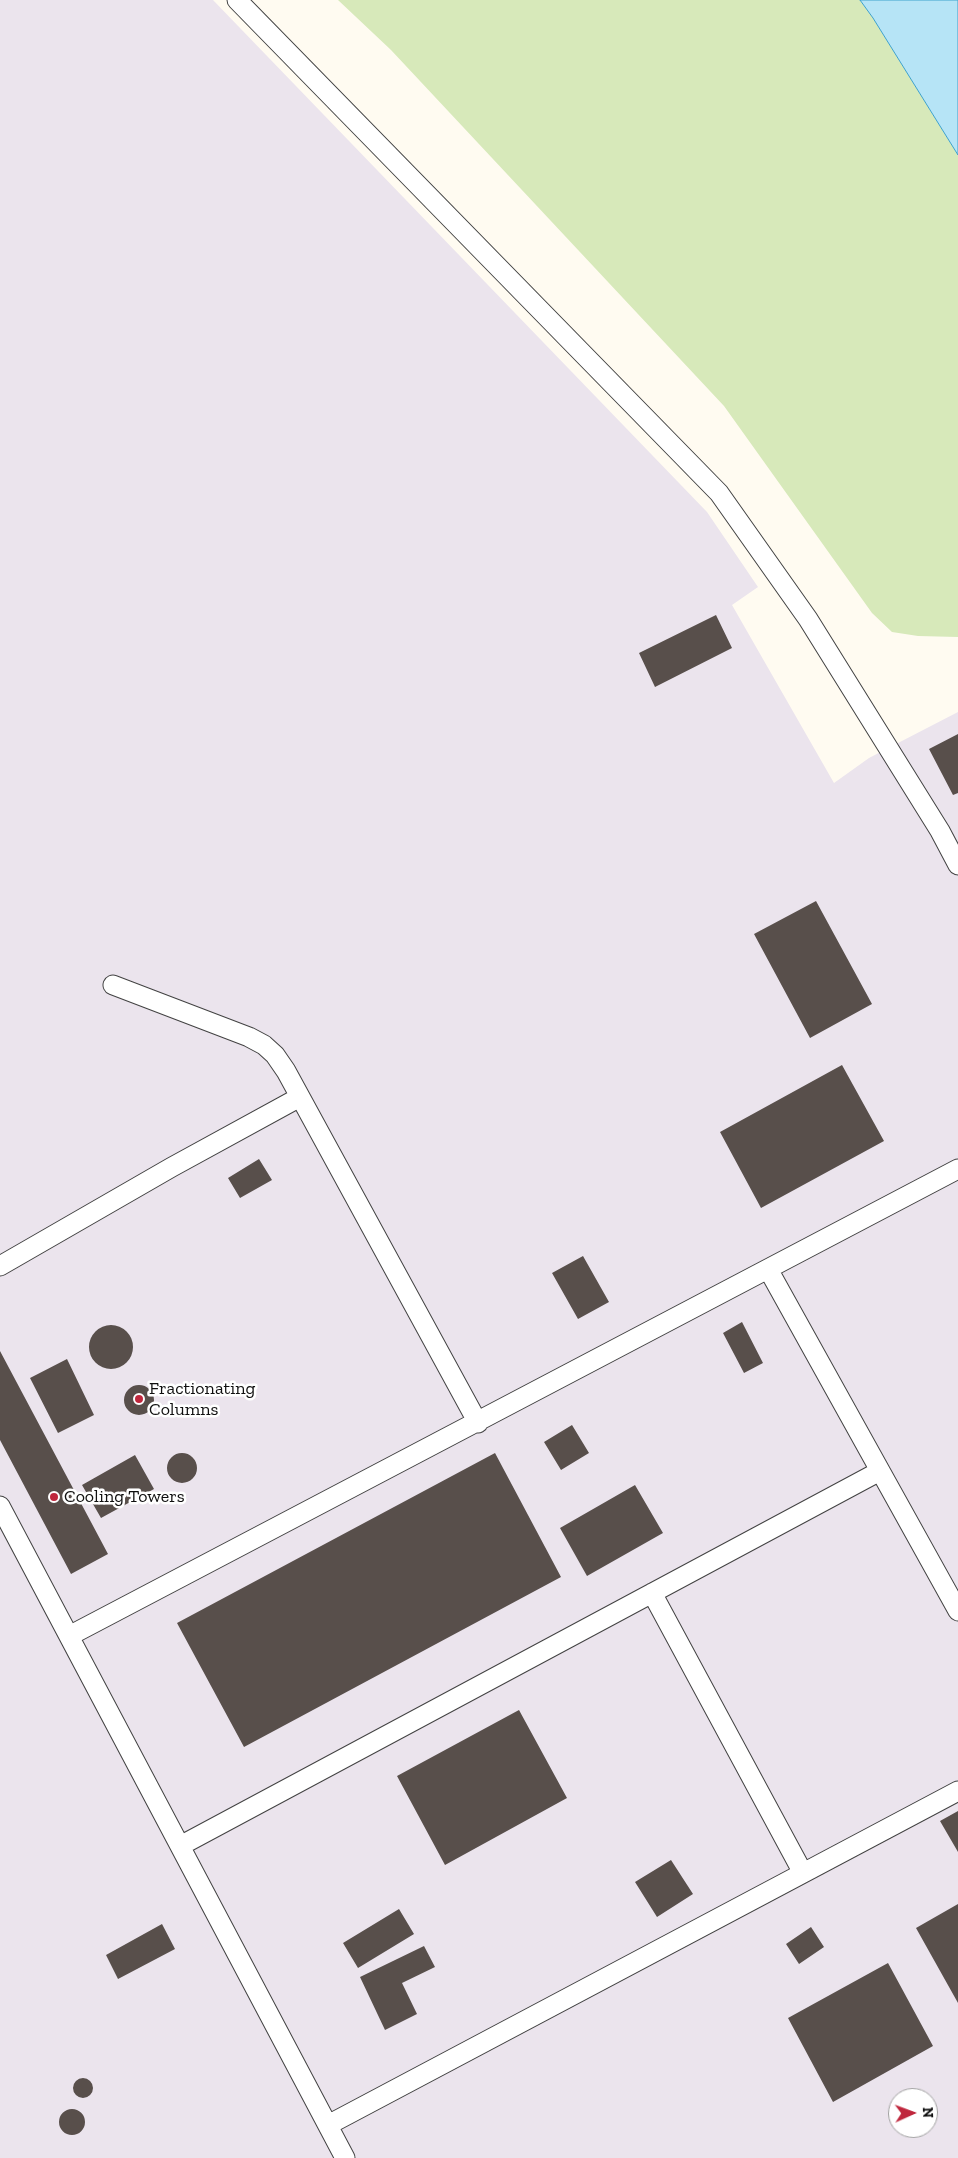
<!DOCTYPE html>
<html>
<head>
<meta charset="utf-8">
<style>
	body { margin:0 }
	#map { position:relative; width:958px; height:2158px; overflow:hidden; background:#fffbf1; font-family:"Zilla Slab",serif }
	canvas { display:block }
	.north { position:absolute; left:888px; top:2088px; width:50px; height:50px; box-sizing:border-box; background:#fff; border:1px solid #9f9f9f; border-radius:50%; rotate:88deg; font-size:14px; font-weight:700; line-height:20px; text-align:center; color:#0f0f0f }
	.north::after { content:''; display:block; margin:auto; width:18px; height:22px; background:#bf273d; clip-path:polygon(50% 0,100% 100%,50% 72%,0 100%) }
</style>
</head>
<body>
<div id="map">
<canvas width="958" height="2158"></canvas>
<div class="north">N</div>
</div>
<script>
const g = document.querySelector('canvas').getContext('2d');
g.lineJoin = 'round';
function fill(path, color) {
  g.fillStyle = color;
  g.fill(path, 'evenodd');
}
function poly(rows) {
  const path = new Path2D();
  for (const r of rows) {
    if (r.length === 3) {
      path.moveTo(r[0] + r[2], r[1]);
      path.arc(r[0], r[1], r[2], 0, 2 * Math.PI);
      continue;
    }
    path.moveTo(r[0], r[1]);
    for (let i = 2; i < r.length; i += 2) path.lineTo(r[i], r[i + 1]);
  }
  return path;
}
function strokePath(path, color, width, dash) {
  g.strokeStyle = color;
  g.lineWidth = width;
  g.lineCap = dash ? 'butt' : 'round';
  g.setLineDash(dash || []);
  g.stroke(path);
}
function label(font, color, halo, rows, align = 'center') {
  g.font = font + ' "Zilla Slab",serif';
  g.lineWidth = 5;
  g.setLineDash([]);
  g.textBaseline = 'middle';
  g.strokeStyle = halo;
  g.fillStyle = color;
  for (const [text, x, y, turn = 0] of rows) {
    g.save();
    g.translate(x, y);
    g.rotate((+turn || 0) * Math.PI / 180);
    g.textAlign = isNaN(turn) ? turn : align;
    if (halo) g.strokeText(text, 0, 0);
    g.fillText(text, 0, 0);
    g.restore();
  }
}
fill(poly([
	[0,0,213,0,707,512,758,587,732,605,834,783,869,758,958,712,958,2158,0,2158],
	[898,2098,928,2098,928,2128,898,2128]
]), '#ebe4ed');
fill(poly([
	[338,0,860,0,873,18,958,155,958,637,918,636,892,632,872,613,724,406,391,50]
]), '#d7e9ba');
const water = poly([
	[860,0,958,0,958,155,873,18,860,0]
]);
fill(water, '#b6e4f6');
strokePath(water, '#3da1cc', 1);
fill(poly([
	[716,615,732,648,655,687,639,653],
	[958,734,958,793,953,795,929,749],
	[816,901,872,1004,810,1038,754,934],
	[842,1065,884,1141,761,1208,720,1132],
	[259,1159,272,1180,240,1198,228,1178],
	[583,1256,609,1302,578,1319,552,1273],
	[742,1322,763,1363,744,1373,723,1333],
	[111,1347,22],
	[0,1351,108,1554,71,1574,0,1440],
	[67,1359,94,1415,58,1433,30,1378],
	[139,1400,15],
	[572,1425,589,1453,561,1470,544,1442],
	[182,1468,15],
	[495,1453,561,1577,244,1747,177,1623],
	[135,1455,154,1489,101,1518,82,1485],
	[635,1485,663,1533,587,1576,560,1528],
	[519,1710,567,1798,445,1865,397,1776],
	[958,1811,958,1852,940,1821],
	[671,1860,693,1894,657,1917,635,1882],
	[958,1904,958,2003,916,1928],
	[399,1909,414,1934,358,1968,343,1943],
	[162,1924,175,1949,118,1979,106,1955],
	[811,1927,824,1947,799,1964,786,1944],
	[424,1946,435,1967,402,1983,417,2014,385,2030,360,1977],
	[888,1963,933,2046,833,2102,788,2018],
	[83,2088,10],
	[72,2122,13]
]), '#584f4b');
const service = poly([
	[237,0,719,493,808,619,940,831,958,865],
	[113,985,249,1037,264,1045,275,1055,286,1071,478,1423],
	[0,1266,172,1167,300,1097],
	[768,1269,958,1611],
	[0,1506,345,2158],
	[652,1593,803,1873],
	[69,1636,958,1169],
	[180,1846,880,1471],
	[328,2125,958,1791]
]);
strokePath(service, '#424242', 21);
strokePath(service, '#fff', 19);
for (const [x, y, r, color] of [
	[139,1399,5,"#bf273d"],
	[54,1497,5,"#bf273d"]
]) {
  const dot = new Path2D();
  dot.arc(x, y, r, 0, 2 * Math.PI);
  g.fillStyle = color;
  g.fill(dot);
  strokePath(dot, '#fff', 2);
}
label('18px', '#0f0f0f', '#fff', [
	["Fractionating",149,1389],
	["Columns",149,1410],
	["Cooling Towers",64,1497]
], 'left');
</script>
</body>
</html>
